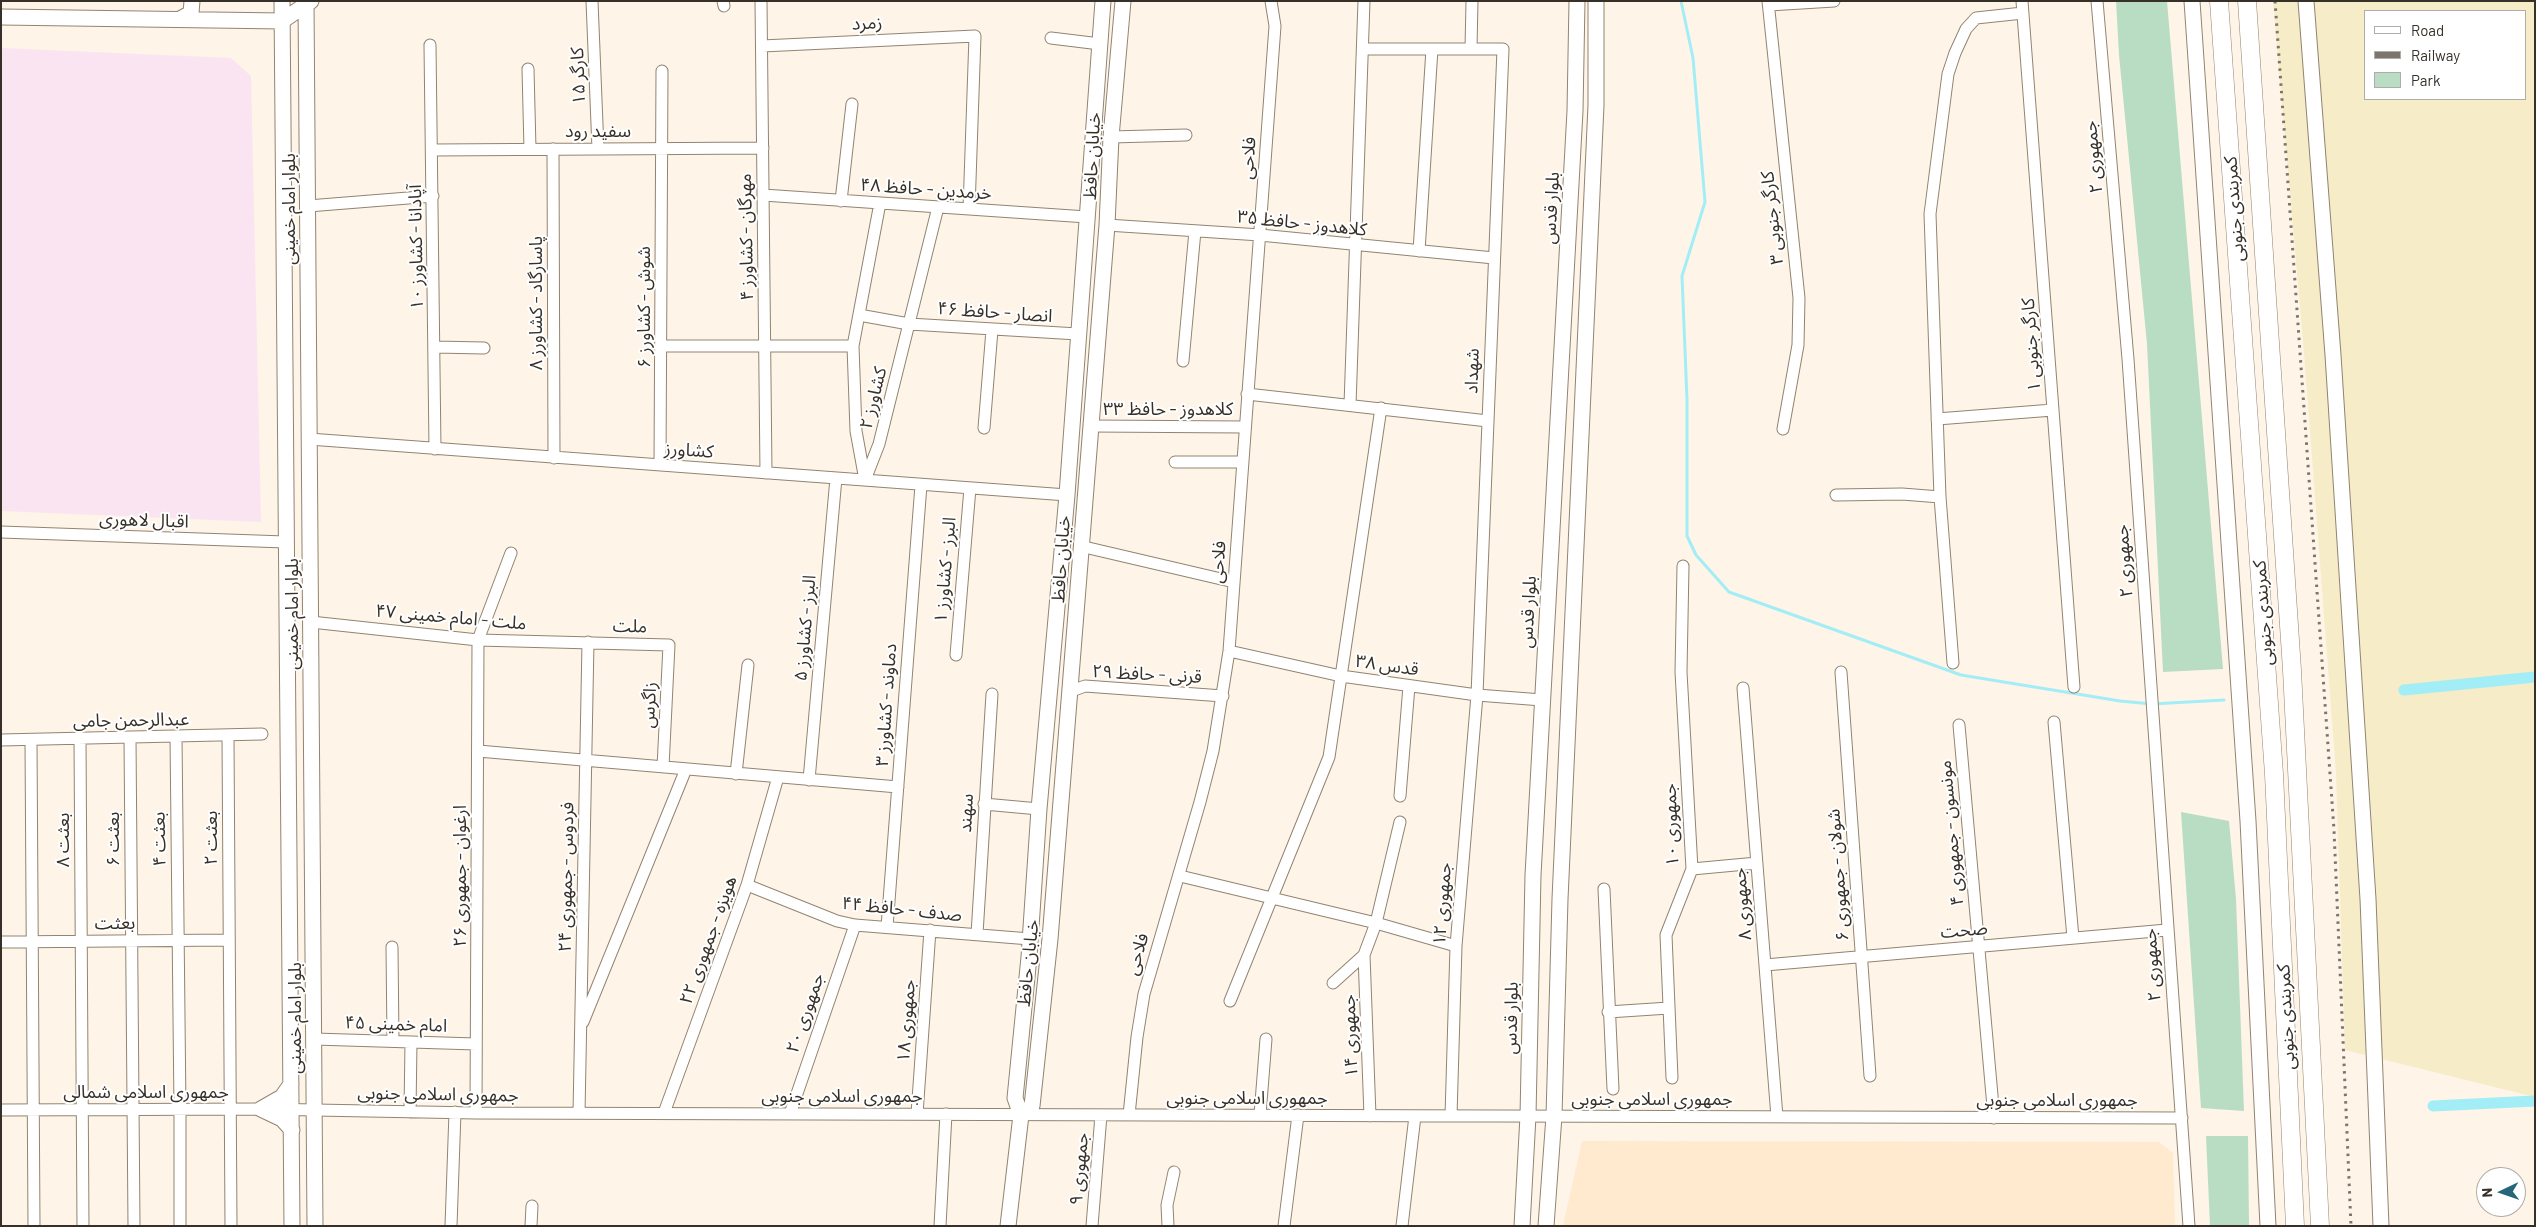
<!DOCTYPE html>
<html>
<head>
<meta charset="utf-8">
<style>
	body { margin:0 }
	#map { position:relative; width:2536px; height:1227px; overflow:hidden; background:#fef4e8; font-family:Barlow,sans-serif }
	canvas { display:block }
	.frame { position:absolute; inset:0; border:2px solid #363028; pointer-events:none }
	.legend { position:absolute; left:2364px; top:10px; width:162px; height:90px; box-sizing:border-box; background:#fff; border:1px solid #afaca9; margin:0; padding:6px 9px; list-style:none; font-size:15px; color:#363028 }
	.legend li { display:flex; align-items:center; gap:10px; height:25px }
	.legend b { width:25px; border:1px solid #afaca9 }
	.north { position:absolute; left:2476px; top:1167px; width:50px; height:50px; box-sizing:border-box; background:#fff; border:1px solid #afaca9; border-radius:50%; rotate:267deg; font-size:14px; font-weight:700; line-height:20px; text-align:center; color:#363028 }
	.north::after { content:''; display:block; margin:auto; width:18px; height:22px; background:#26667b; clip-path:polygon(50% 0,100% 100%,50% 72%,0 100%) }
</style>
</head>
<body>
<div id="map">
<canvas width="2536" height="1227"></canvas>
<div class="frame"></div>
<ul class="legend">
<li><b style="height:6px;background:#fff"></b>Road</li>
<li><b style="height:6px;background:#7c756b"></b>Railway</li>
<li><b style="height:14px;background:#b9ddc2"></b>Park</li>
</ul>
<div class="north">N</div>
</div>
<script>
const g = document.querySelector('canvas').getContext('2d');
g.lineJoin = 'round';
function fill(path, color) {
  g.fillStyle = color;
  g.fill(path, 'evenodd');
}
function poly(rows) {
  const path = new Path2D();
  for (const r of rows) {
    path.moveTo(r[0], r[1]);
    for (let i = 2; i < r.length; i += 2) path.lineTo(r[i], r[i + 1]);
  }
  return path;
}
function strokePath(path, color, width, dash) {
  g.strokeStyle = color;
  g.lineWidth = width;
  g.lineCap = dash ? 'butt' : 'round';
  g.setLineDash(dash || []);
  g.stroke(path);
}
function label(font, color, halo, rows, align = 'center') {
  g.font = font + ' Barlow,"Noto Sans Arabic",sans-serif';
  g.lineWidth = 4;
  g.setLineDash([]);
  g.textBaseline = 'middle';
  g.strokeStyle = halo;
  g.fillStyle = color;
  for (const [text, x, y, turn = 0] of rows) {
    g.save();
    g.translate(x, y);
    g.rotate((+turn || 0) * Math.PI / 180);
    g.textAlign = isNaN(turn) ? turn : align;
    if (halo) g.strokeText(text, 0, 0);
    g.fillText(text, 0, 0);
    g.restore();
  }
}
fill(poly([
	[1,48,231,58,251,76,261,522,1,511]
]), '#fbe4f1');
fill(poly([
	[1582,1141,2159,1142,2173,1153,2175,1226,1563,1226]
]), '#ffeacf');
fill(poly([
	[2116,1,2167,1,2223,669,2163,672,2147,344,2119,55],
	[2181,812,2229,821,2236,899,2244,1111,2201,1108],
	[2206,1136,2248,1136,2249,1226,2210,1226]
]), '#b9ddc2');
fill(poly([
	[2273,1,2535,1,2535,1097,2345,1050,2336,773,2304,352],
	[2365,11,2525,11,2525,99,2365,99]
]), '#f6ecc7');
strokePath(poly([
	[1681,1,1693,58,1705,202,1682,276,1687,400,1687,536,1696,555,1729,592,1961,675,2120,701,2152,704,2224,700]
]), '#a3edf6', 3);
strokePath(poly([
	[2404,690,2535,677],
	[2433,1106,2535,1101]
]), '#a3edf6', 11);
const minor = poly([
	[592,1,598,149],
	[723,1,724,6],
	[761,1,766,473],
	[1768,1,1799,298,1798,345,1783,429],
	[2022,1,2074,687],
	[2097,1,2128,359,2189,1226],
	[1769,5,1834,1],
	[1051,38,1100,44],
	[430,45,435,449],
	[762,46,975,36,969,209],
	[1363,49,1503,49,1477,695,1456,946,1451,1116],
	[1471,49,1472,1],
	[528,69,530,149],
	[1111,137,1186,135],
	[553,149,554,458],
	[433,150,763,148],
	[763,195,1087,217],
	[841,201,852,104],
	[308,206,433,196],
	[1107,225,1260,235,1494,258],
	[1419,251,1432,49],
	[859,315,909,324,1078,334],
	[661,346,853,346,880,203],
	[853,346,856,431,865,480],
	[435,347,484,348],
	[1183,361,1195,231],
	[1247,394,1488,421],
	[1350,405,1364,1],
	[1937,419,2053,410],
	[1091,426,1245,427],
	[984,428,992,330],
	[309,439,1067,495],
	[1175,462,1242,462],
	[660,465,662,71],
	[865,480,879,444,938,207],
	[1836,495,1902,494,1940,497],
	[1,532,285,542],
	[1080,546,1234,582],
	[311,622,478,640,669,645,663,767],
	[1229,651,1341,676,1477,695,1542,700],
	[956,655,970,488],
	[1953,663,1940,497,1930,214,1948,74,1955,53,1966,29,1976,18,2023,13],
	[1841,672,1870,1076],
	[1743,688,1777,1117],
	[1069,692,1085,686,1223,696],
	[2054,722,2073,938],
	[1959,725,1994,1118],
	[228,735,231,1226],
	[176,736,180,1110,180,1226],
	[130,738,134,1226],
	[80,739,83,1226],
	[1,740,262,734],
	[31,740,34,1226],
	[478,751,898,787],
	[736,774,748,665],
	[809,780,836,478],
	[1400,796,1409,686],
	[984,804,1039,809],
	[1692,869,1757,863],
	[1180,876,1376,923,1456,946],
	[747,885,837,921,855,925,1030,939],
	[1604,889,1613,1089],
	[887,927,921,485],
	[977,934,992,694],
	[1,942,229,940],
	[392,947,393,1041],
	[1364,955,1370,1116],
	[1765,965,2167,930],
	[1333,983,1364,955,1376,923,1400,822],
	[1230,1001,1329,757,1381,408],
	[1608,1012,1669,1008],
	[583,1022,686,769],
	[314,1039,476,1044],
	[1672,1078,1666,935,1692,869,1681,672,1683,566],
	[1,1110,261,1109,476,1113,2182,1118],
	[410,1112,411,1042],
	[476,1113,478,640,511,553],
	[579,1113,588,642],
	[664,1113,747,885,778,777],
	[790,1114,855,925],
	[917,1114,930,930],
	[1129,1115,1137,1037,1144,994,1200,802,1213,751,1229,651,1275,26,1271,1],
	[1260,1115,1266,1039],
	[451,1226,455,1112],
	[531,1226,532,1206],
	[940,1226,946,1114],
	[1092,1226,1101,1115],
	[1168,1226,1167,1205,1174,1172],
	[1284,1226,1298,1115],
	[1402,1226,1415,1116]
]);
const major = poly([
	[282,1,292,1226],
	[306,1,315,1226],
	[2192,1,2248,821,2268,1226],
	[2306,1,2333,355,2368,899,2381,1226],
	[1,17,282,21,311,1],
	[180,19,191,13,192,1],
	[261,1109,282,1097,291,1084],
	[261,1109,282,1119,292,1130],
	[1021,1115,1032,1106,1050,939,1107,225,1111,137,1123,1],
	[1008,1226,1021,1115,1015,1098,1029,957,1039,809,1067,495,1103,1],
	[1522,1226,1528,1116,1533,875,1575,111,1577,1],
	[1546,1226,1554,1116,1560,899,1596,105,1596,1]
]);
const highway = poly([
	[2219,1,2274,774,2295,1226],
	[2247,1,2292,670,2320,1226]
]);
strokePath(minor, '#918471', 13);
strokePath(major, '#918471', 17);
strokePath(highway, '#918471', 19);
strokePath(minor, '#fff', 11);
strokePath(major, '#fff', 15);
strokePath(highway, '#fff', 18);
strokePath(poly([
	[2275,1,2334,830,2351,1226]
]), '#7c756b', 3, [2.5, 5]);
label('18px', '#363028', '#fff', [
	["زمرد",867,23,-3],
	["کارگر ۱۵",578,76,-92],
	["سفید رود",598,131],
	["خیابان حافظ",1092,156,-87],
	["جمهوری ۲",2093,157,-95],
	["فلاحی",1248,158,-86],
	["خرمدین - حافظ ۴۸",926,189,4],
	["بلوار قدس",1551,208,-87],
	["بلوار امام خمینی",289,209,-90],
	["کمربندی جنوبی",2234,209,-94],
	["کارگر جنوبی ۳",1772,218,-96],
	["کلاهدوز - حافظ ۳۵",1302,223,6],
	["مهرگان - کشاورز ۴",746,237,-91],
	["آپادانا - کشاورز ۱۰",416,247,-91],
	["پاسارگاد - کشاورز ۸",536,303,-90],
	["شوش - کشاورز ۶",644,307,-90],
	["انصار - حافظ ۴۶",995,312,4],
	["کارگر جنوبی ۱",2031,345,-94],
	["شهداد",1472,371,-88],
	["کشاورز ۲",873,398,-76],
	["کلاهدوز - حافظ ۳۳",1168,409],
	["کشاورز",689,450,4],
	["اقبال لاهوری",144,520,2],
	["خیابان حافظ",1061,559,-86],
	["جمهوری ۲",2124,561,-94],
	["فلاحی",1218,562,-86],
	["البرز - کشاورز ۱",945,570,-85],
	["بلوار قدس",1528,612,-87],
	["کمربندی جنوبی",2263,613,-94],
	["بلوار امام خمینی",292,614,-90],
	["ملت - امام خمینی ۴۷",451,617,5],
	["ملت",630,626,2],
	["البرز - کشاورز ۵",805,628,-85],
	["قدس ۳۸",1387,665,8],
	["قرنی - حافظ ۲۹",1147,674,3],
	["زاگرس",649,705,-87],
	["دماوند - کشاورز ۳",886,705,-86],
	["عبدالرحمن جامی",131,720,-1],
	["سهند",966,813,-87],
	["جمهوری ۱۰",1671,825,-92],
	["مونسون - جمهوری ۴",1951,833,-95],
	["بعثت ۲",211,838,-90],
	["بعثت ۶",113,839,-90],
	["بعثت ۴",159,839,-91],
	["بعثت ۸",63,840,-90],
	["شولان - جمهوری ۶",1838,875,-94],
	["ارغوان - جمهوری ۲۶",460,876,-90],
	["فردوس - جمهوری ۲۴",566,877,-89],
	["جمهوری ۱۲",1442,904,-86],
	["جمهوری ۸",1742,904,-95],
	["صدف - حافظ ۴۴",902,909,6],
	["بعثت",115,923,-1],
	["صحت",1964,930,-5],
	["هویزه - جمهوری ۲۲",708,940,-70],
	["فلاحی",1137,954,-74],
	["خیابان حافظ",1028,963,-84],
	["جمهوری ۲",2152,965,-94],
	["جمهوری ۲۰",805,1013,-71],
	["کمربندی جنوبی",2286,1017,-93],
	["بلوار امام خمینی",295,1018,-90],
	["بلوار قدس",1511,1018,-89],
	["جمهوری ۱۸",906,1021,-86],
	["امام خمینی ۴۵",396,1024,2],
	["جمهوری ۱۴",1350,1036,-92],
	["جمهوری اسلامی شمالی",146,1092],
	["جمهوری اسلامی جنوبی",438,1094,1],
	["جمهوری اسلامی جنوبی",842,1096],
	["جمهوری اسلامی جنوبی",1247,1098],
	["جمهوری اسلامی جنوبی",1652,1099],
	["جمهوری اسلامی جنوبی",2057,1100],
	["جمهوری ۹",1079,1169,-85]
]);
</script>
</body>
</html>
